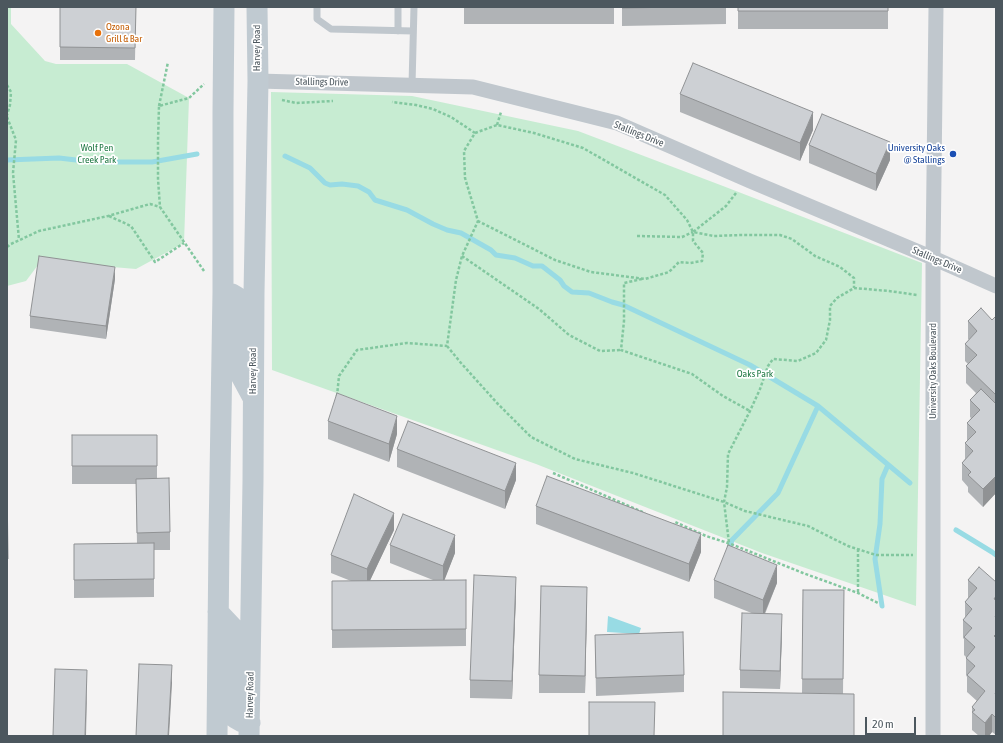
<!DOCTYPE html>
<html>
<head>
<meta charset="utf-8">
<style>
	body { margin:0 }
	#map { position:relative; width:1003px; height:743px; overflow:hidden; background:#f4f3f3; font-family:"Asap Condensed",sans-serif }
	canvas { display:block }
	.frame { position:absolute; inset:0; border:8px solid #4c575e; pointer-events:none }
	.scale { position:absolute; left:865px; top:717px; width:51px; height:18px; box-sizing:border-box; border:2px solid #4c575e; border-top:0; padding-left:5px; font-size:12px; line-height:14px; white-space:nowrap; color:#4c575e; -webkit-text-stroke:3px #fff; paint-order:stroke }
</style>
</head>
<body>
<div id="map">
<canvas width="1003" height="743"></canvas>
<div class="frame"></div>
<div class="scale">20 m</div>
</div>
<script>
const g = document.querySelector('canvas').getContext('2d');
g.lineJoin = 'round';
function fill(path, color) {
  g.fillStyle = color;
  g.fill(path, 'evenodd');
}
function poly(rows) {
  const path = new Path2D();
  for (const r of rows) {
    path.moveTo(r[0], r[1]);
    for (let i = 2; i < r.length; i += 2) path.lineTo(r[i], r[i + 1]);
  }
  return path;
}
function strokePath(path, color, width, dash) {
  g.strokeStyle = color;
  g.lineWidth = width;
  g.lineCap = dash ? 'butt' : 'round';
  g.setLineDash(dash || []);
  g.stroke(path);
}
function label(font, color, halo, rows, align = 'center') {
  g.font = font + ' "Asap Condensed",sans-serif';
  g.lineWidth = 3.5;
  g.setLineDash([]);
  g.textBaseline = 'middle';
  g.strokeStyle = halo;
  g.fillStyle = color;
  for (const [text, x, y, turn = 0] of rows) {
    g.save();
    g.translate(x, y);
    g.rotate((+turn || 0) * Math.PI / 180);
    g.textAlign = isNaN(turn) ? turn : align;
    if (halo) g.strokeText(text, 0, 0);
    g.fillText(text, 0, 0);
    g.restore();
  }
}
fill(poly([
	[7,7,11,7,11,24,45,61,56,64,127,64,189,98,184,243,136,269,41,261,26,281,7,286],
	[271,92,412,96,578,131,723,186,922,263,916,606,762,553,536,464,272,370]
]), '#c7ecd2');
fill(poly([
	[608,616,641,628,639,634,607,632]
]), '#98dbe4');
strokePath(poly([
	[285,156,310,168,325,183,330,185,342,184,358,186,369,192,375,200,407,210,433,224,447,230,461,233,491,250,496,255,515,258,533,266,542,266,560,280,564,286,572,292,589,293,612,302,623,305,750,365,818,406,910,483],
	[7,160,59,158,93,162,152,162,197,154],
	[956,530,992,552,996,555],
	[729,552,732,540,778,493,818,406],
	[882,606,875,559,880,524,882,479,888,465]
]), '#98dbe4', 5);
strokePath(poly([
	[7,85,11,92,10,105,7,115],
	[282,100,296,103,333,101],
	[159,106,168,62],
	[7,117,16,140,13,173,19,240],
	[497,125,501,112],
	[475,133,497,125,534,133,583,148,665,195,687,220,693,232,693,241,703,253,702,261,690,263,679,262,669,272,645,279,591,272,555,260,478,221],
	[736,193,726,206,693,232,714,236,741,235,780,235,792,239,815,256,840,267,854,278,854,288],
	[109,216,131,226,155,262,184,243],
	[637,236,682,237,693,232],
	[7,247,11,244,39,231,108,216,150,204,160,207],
	[462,256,539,309,569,335,600,351,621,350],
	[204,271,160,207,158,179,158,141,159,106,189,98,204,84],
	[642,279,624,283,624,321,621,350,692,374,723,396,750,411],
	[447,346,461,363,497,403,531,437,575,459,633,473,724,502,745,511,808,526,848,546,876,555,913,555],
	[337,396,339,376,357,350,407,343,447,346,456,280,462,256,478,221,465,178,464,151,475,133,451,117,433,109,416,105,392,102],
	[553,473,645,513],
	[672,525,673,525,675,522,706,536,731,544,803,573,858,593,878,603],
	[728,547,729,543,724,502,727,487,728,454,750,411,760,389,768,366,773,359,798,361,816,353,826,340,830,320,830,306,837,298,854,288,889,291,917,295],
	[858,549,858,593]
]), '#82c79f', 2.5, [3, 2]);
strokePath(poly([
	[317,7,317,19,331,29,413,31],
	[398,31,398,7],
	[412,85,414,7]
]), '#c0c7cd', 7);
strokePath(poly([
	[258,81,473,87,617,123,750,181,933,258,996,286],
	[933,736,933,258,936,7]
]), '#c0c7cd', 15);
strokePath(poly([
	[223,292,232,294,237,297,238,305,238,370,252,396],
	[218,612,234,629,233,714,235,718,242,722,250,723],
	[217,736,219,537,223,292,223,112,224,7],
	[249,736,253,481,254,293,258,81,257,7]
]), '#c0cad1', 21);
fill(poly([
	[60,7,136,7,135,60,60,60],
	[464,7,614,7,614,24,464,24],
	[622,7,726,7,726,24,622,26],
	[738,7,888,7,888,29,738,29],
	[680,94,813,130,800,161,680,112],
	[809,145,890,160,876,191,809,163],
	[115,279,106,339,30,328,30,316],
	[996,316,996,493,983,507,968,492,968,487,962,480,962,463,965,459,965,443,967,441,967,423,971,418,970,417,970,400,976,393,966,383,966,366,968,364,965,361,965,344,969,340,968,339,968,321,992,320],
	[328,421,397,434,389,462,328,439],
	[72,435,157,435,157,479,170,532,170,550,154,550,154,597,74,598,74,544,137,544,136,484,72,484],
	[397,449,516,480,505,509,397,467],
	[7,481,8,559,8,577,7,577],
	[536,506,701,552,689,582,536,524],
	[394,530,370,580,433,580,390,563,390,545,455,553,444,580,466,580,466,646,332,648,332,581,351,581,331,573,331,555],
	[714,580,777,583,765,614,782,632,780,689,740,688,740,670,754,614,714,598],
	[968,580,996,582,996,735,992,732,989,736,979,736,972,730,972,707,977,701,967,692,967,677,966,675,966,657,964,655,964,639,963,638,963,620,965,618,965,602,968,598],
	[803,590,844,590,843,694,802,693],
	[516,594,512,699,470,698,470,680],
	[587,604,585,693,539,693,539,675],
	[595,635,684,675,684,692,596,696]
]), '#b0b3b6');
fill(poly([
	[813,112,813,130,800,161,800,143],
	[890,142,890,160,876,191,876,174],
	[115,267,115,279,106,339,106,326],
	[397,416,397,434,389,462,389,444],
	[516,463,516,480,505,509,505,491],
	[996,476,996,493,983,507,983,489],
	[394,513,394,530,367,587,367,569],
	[701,534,701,552,689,582,689,564],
	[455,535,455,553,443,584,443,566],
	[777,565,777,583,763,617,763,600],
	[516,577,516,594,512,699,512,681],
	[587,587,587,604,585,693,585,676],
	[782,614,782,632,780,689,780,671],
	[172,665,172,683,169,736,168,736],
	[87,670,87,687,86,736,85,736],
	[992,714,992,732,989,736,985,736,985,723]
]), '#909294');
const building = poly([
	[60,7,136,7,135,48,60,47,60,7],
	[622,7,680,7,622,8,622,7],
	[738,7,888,7,888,11,738,11,738,7],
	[693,63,813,112,800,143,680,94,693,63],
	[822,114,890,142,876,174,809,145,822,114],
	[39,256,115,267,106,326,30,316,39,256],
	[981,308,992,320,996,316,996,395,966,366,977,355,965,344,977,331,968,321,981,308],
	[981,389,996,404,996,476,983,489,968,475,971,472,962,463,973,451,965,443,976,432,967,423,980,410,970,400,981,389],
	[337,393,397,416,389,444,328,421,337,393],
	[408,421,516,463,505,491,397,449,408,421],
	[72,435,157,435,157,466,72,466,72,435],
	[547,476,701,534,689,564,536,506,547,476],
	[169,478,170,532,137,533,136,479,169,478],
	[7,481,8,559,7,559,7,481],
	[354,494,394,513,367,569,331,555,354,494],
	[403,514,455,535,443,566,390,545,403,514],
	[154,543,154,579,74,580,74,544,154,543],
	[728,545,777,565,763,600,714,580,728,545],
	[979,567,996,582,996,596,994,599,996,600,996,615,995,617,996,618,996,634,994,636,996,638,996,653,995,654,996,655,996,673,995,674,996,675,996,692,995,694,996,695,996,718,992,714,985,723,972,712,975,710,972,707,985,691,967,675,975,666,966,658,975,647,964,637,972,628,963,620,972,609,965,602,977,588,968,580,979,567],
	[474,575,516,577,512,681,470,680,474,575],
	[466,580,466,629,332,630,332,581,466,580],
	[541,586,587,587,585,676,539,675,541,586],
	[803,590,844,590,843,679,802,679,803,590],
	[742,613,782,614,780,671,740,670,742,613],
	[683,632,684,675,596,678,595,635,683,632],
	[139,664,172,665,168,736,136,736,139,664],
	[55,669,87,670,85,736,53,736,55,669],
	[723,692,854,694,854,736,723,736,723,692],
	[589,702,655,702,654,736,589,736,589,702]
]);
fill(building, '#cdd0d4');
strokePath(building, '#909294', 1);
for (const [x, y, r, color] of [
	[98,33,4,"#e8710a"],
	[953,154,4,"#1a4fb4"]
]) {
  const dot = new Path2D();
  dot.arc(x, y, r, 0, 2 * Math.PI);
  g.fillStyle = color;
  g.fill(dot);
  strokePath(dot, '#fff', 1.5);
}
label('10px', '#c56008', '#fff', [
	["Ozona",106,27],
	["Grill & Bar",106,39]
], 'left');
label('10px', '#4c575e', '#fff', [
	["Harvey Road",257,48,-90],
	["Stallings Drive",322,82,1],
	["Stallings Drive",639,134,22],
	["Stallings Drive",937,260,23],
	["Harvey Road",253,371,-90],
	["University Oaks Boulevard",933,371,-90],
	["Harvey Road",250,695,-89]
]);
label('10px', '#227a46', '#fff', [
	["Wolf Pen",97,148],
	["Creek Park",97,160],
	["Oaks Park",755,374]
]);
label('10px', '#164399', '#fff', [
	["University Oaks",945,148],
	["@ Stallings",945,160]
], 'right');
</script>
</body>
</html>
